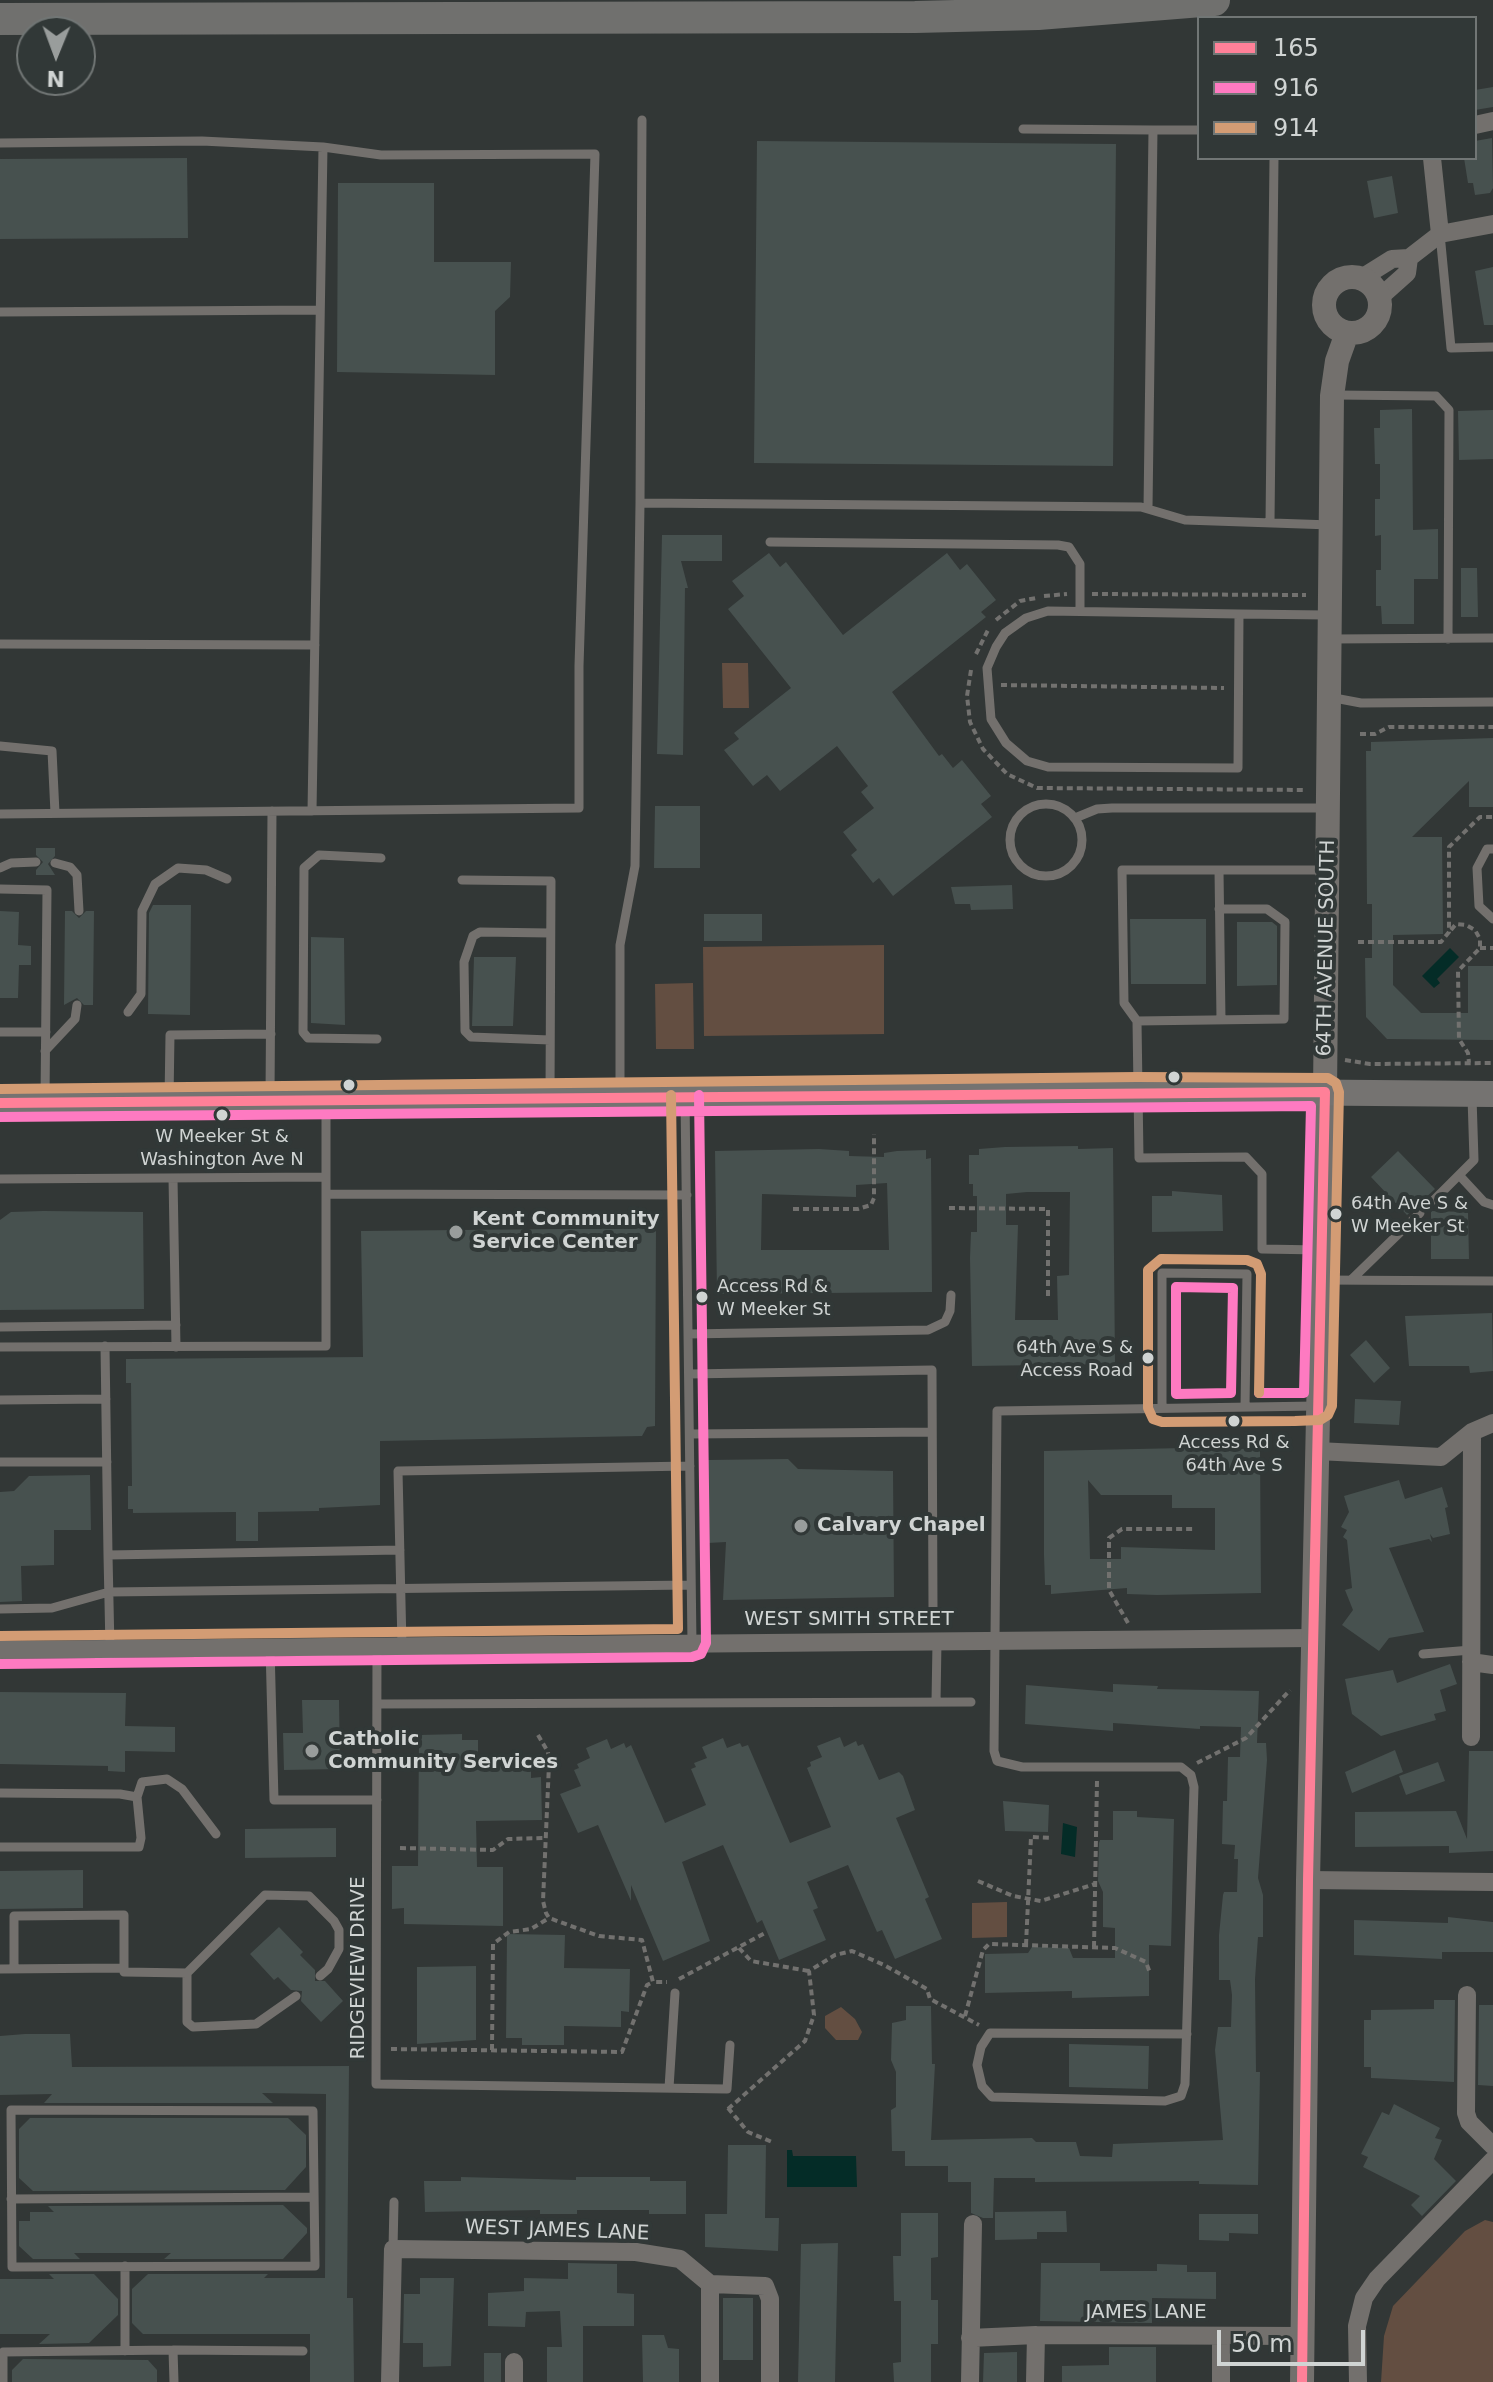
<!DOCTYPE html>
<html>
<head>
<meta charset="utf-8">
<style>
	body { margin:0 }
	#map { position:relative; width:1493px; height:2382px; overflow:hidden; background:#323736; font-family:"DejaVu Sans",sans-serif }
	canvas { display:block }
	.legend { position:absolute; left:1197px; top:16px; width:280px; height:144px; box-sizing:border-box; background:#313837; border:2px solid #717675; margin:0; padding:10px 14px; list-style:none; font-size:24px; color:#d0d4d3 }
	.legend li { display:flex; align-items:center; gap:16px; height:40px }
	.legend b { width:40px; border:2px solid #717675 }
	.north { position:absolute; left:16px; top:16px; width:80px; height:80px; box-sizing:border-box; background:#313837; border:2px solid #717675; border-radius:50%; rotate:181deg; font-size:22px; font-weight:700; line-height:32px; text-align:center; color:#d0d4d3 }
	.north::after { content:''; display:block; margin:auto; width:28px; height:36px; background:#999d9c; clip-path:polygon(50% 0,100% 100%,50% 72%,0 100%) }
	.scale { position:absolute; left:1217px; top:2330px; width:148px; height:36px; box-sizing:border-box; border:4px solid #d0d4d3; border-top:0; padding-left:10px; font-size:24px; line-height:28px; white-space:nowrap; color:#d0d4d3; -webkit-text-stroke:6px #313837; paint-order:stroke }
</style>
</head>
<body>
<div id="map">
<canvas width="1493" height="2382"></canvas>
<ul class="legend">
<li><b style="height:10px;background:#ff8098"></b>165</li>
<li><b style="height:10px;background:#fe7ac1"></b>916</li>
<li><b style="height:10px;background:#d39c74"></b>914</li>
</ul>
<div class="north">N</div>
<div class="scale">50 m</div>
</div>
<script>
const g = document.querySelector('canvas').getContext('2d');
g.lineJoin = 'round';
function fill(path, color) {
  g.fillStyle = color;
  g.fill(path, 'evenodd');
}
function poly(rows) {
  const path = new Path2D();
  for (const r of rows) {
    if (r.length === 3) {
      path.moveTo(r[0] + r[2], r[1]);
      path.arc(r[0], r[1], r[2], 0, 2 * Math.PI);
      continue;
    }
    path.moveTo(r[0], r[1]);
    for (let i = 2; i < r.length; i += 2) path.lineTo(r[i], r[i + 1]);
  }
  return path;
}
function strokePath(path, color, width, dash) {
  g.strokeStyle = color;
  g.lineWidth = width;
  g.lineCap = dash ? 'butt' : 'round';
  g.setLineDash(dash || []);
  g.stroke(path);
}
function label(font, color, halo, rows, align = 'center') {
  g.font = font + ' "DejaVu Sans",sans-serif';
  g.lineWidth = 8;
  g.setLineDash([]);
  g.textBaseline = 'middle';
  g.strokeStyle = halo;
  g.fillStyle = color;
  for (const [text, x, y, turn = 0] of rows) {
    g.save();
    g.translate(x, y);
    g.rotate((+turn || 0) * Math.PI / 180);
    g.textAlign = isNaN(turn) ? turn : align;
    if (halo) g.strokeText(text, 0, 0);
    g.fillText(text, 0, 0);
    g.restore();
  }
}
fill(poly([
	[722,663,748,663,749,708,723,708],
	[884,945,884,1034,704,1036,703,947],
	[693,983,694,1049,656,1049,655,984],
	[1007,1902,1007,1937,972,1938,972,1903],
	[841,2007,855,2019,862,2032,858,2040,836,2040,825,2028,825,2016],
	[1485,2220,1493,2222,1493,2382,1381,2382,1384,2336,1393,2306,1465,2231]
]), '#634e41');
fill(poly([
	[1450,948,1459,957,1437,979,1440,983,1434,988,1422,976],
	[1063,1823,1077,1827,1075,1857,1061,1854],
	[787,2150,792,2150,793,2156,856,2156,857,2187,787,2187]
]), '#042c27');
fill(poly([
	[1493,87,1493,107,1475,110,1475,90],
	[1492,138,1493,188,1490,193,1475,195,1473,183,1468,183,1464,158,1475,158,1475,141],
	[757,141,1116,144,1113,466,754,463],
	[187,158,188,238,0,239,0,159],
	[1392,176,1398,213,1374,218,1367,181],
	[338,183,434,183,434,262,511,262,510,297,495,311,495,375,337,372],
	[1493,267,1493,325,1484,325,1475,271],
	[1412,409,1413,530,1438,529,1438,579,1414,579,1414,624,1382,624,1381,606,1376,606,1376,570,1381,570,1381,535,1375,536,1375,499,1380,499,1380,464,1375,464,1374,428,1380,428,1380,410],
	[1493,410,1493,459,1459,460,1458,411],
	[662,535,722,535,722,561,681,561,688,588,685,588,683,755,657,754],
	[769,553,780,567,786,562,843,635,947,553,960,570,967,564,996,600,981,612,986,617,892,692,939,756,942,754,953,768,962,760,991,796,981,804,992,817,893,896,879,878,873,883,851,855,857,850,843,832,874,808,861,792,868,786,837,746,780,791,767,775,753,786,724,750,739,739,734,733,791,688,728,609,744,596,732,581],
	[1461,568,1477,568,1478,617,1461,617],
	[1493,738,1493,807,1469,807,1469,781,1412,837,1442,837,1443,934,1393,935,1393,985,1421,1013,1468,1013,1468,966,1493,966,1493,1040,1387,1039,1366,1017,1365,958,1372,958,1372,904,1367,904,1366,751,1371,751,1371,742],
	[655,806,700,806,700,868,654,868],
	[36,848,55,848,55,856,48,864,55,875,36,875,36,870,43,862,36,855],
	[1012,885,1013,909,971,910,970,904,955,904,951,887],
	[153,905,191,905,190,1015,148,1014,149,913],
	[0,911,19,912,18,945,31,946,31,965,19,965,18,998,0,998],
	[65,911,72,911,79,918,86,911,94,911,93,1005,84,1005,77,998,64,1005],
	[704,914,762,914,762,941,704,941],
	[1130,919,1206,919,1206,984,1131,984],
	[1237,922,1272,922,1277,926,1277,985,1237,986],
	[311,937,344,938,345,1025,311,1023],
	[474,957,516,957,513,1026,472,1026],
	[1078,1146,1078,1149,1113,1148,1115,1364,972,1366,970,1258,971,1232,977,1232,977,1196,973,1196,973,1184,969,1184,969,1155,979,1155,979,1149,1005,1147],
	[1027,1192,1070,1192,1069,1275,1057,1276,1058,1320,1015,1320,1018,1225,1006,1225,1006,1194],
	[819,1149,849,1151,849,1156,884,1157,884,1153,897,1151,926,1150,926,1159,931,1158,932,1292,717,1294,715,1151],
	[887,1183,889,1250,761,1250,762,1194,856,1197,856,1185],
	[1398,1151,1435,1189,1407,1215,1371,1177],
	[1172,1191,1222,1195,1223,1231,1152,1232,1152,1196,1172,1196],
	[43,1211,143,1212,144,1309,0,1310,0,1220,11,1212],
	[1431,1211,1468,1212,1469,1259,1431,1259],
	[656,1228,655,1426,647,1427,642,1436,380,1441,380,1505,319,1508,319,1511,258,1512,258,1541,236,1541,236,1512,133,1513,133,1509,128,1509,128,1486,132,1486,131,1383,126,1383,126,1359,363,1357,361,1231],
	[1492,1313,1493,1371,1470,1373,1469,1366,1409,1366,1405,1316],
	[1366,1340,1390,1368,1374,1383,1350,1355],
	[1355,1399,1401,1401,1399,1425,1354,1423],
	[1184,1448,1260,1449,1261,1593,1157,1595,1127,1594,1127,1588,1051,1594,1051,1585,1045,1585,1044,1555,1044,1451],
	[1088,1480,1101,1495,1172,1495,1172,1508,1215,1508,1215,1550,1121,1547,1121,1559,1090,1559],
	[788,1459,798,1469,893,1471,894,1597,723,1600,726,1542,708,1543,707,1460],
	[90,1475,91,1530,54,1530,54,1565,21,1566,22,1601,0,1602,0,1492,14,1491,29,1476],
	[1399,1480,1405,1499,1442,1487,1448,1507,1445,1508,1450,1534,1433,1538,1430,1534,1432,1542,1429,1539,1389,1548,1424,1632,1389,1638,1379,1651,1342,1625,1353,1610,1345,1590,1352,1588,1347,1540,1343,1537,1347,1530,1341,1527,1349,1512,1344,1496],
	[1450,1664,1457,1684,1440,1690,1446,1711,1434,1714,1436,1720,1381,1736,1352,1714,1345,1679,1393,1670,1397,1683],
	[1113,1684,1158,1686,1157,1689,1259,1691,1257,1743,1266,1743,1267,1760,1258,1878,1263,1895,1263,1937,1258,1937,1255,1979,1256,2072,1260,2072,1258,2185,1199,2184,1199,2181,1035,2182,1035,2178,994,2178,993,2218,983,2218,971,2213,971,2182,948,2182,948,2166,905,2166,905,2151,892,2151,891,2110,896,2107,896,2072,891,2060,892,2023,906,2020,906,2006,931,2006,932,2064,935,2064,931,2140,1032,2138,1036,2142,1076,2142,1080,2156,1112,2157,1113,2144,1223,2140,1215,2050,1218,2027,1231,2027,1232,1995,1230,1980,1219,1980,1219,1935,1223,1895,1224,1892,1237,1892,1238,1859,1234,1859,1235,1845,1222,1844,1223,1801,1227,1801,1228,1757,1240,1757,1241,1727,1200,1726,1200,1729,1113,1723,1113,1731,1025,1724,1026,1685,1113,1692],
	[0,1692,126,1693,125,1726,175,1727,175,1752,125,1751,125,1772,108,1771,108,1766,0,1764],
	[302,1700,339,1700,340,1769,284,1770,283,1733,303,1733],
	[462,1734,462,1740,478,1740,478,1761,531,1761,531,1778,541,1777,542,1820,476,1821,477,1867,503,1867,503,1926,404,1924,404,1908,392,1909,392,1866,418,1866,419,1735],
	[840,1737,844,1747,856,1741,858,1746,863,1744,879,1780,899,1772,903,1776,915,1810,896,1818,929,1897,925,1899,942,1939,895,1959,882,1930,877,1932,848,1865,807,1882,818,1908,813,1910,826,1940,779,1960,762,1920,757,1923,723,1845,682,1862,710,1941,663,1961,631,1885,631,1901,598,1825,578,1833,560,1794,581,1786,574,1770,579,1768,577,1764,590,1758,586,1748,607,1739,611,1749,624,1743,626,1748,631,1745,665,1823,706,1805,691,1769,696,1767,694,1763,707,1758,702,1747,723,1738,727,1748,740,1743,742,1747,748,1745,790,1843,831,1827,807,1768,811,1766,810,1762,822,1757,817,1746],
	[1395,1750,1403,1772,1352,1793,1345,1772],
	[1469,1751,1493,1751,1493,1851,1449,1853,1449,1846,1355,1847,1355,1812,1456,1811,1467,1839],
	[1438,1762,1445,1781,1406,1795,1399,1776],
	[1003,1801,1049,1805,1048,1832,1005,1831],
	[1113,1811,1137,1811,1137,1817,1174,1819,1171,1946,1149,1945,1149,1996,1072,1998,1072,1991,985,1993,985,1954,1028,1953,1032,1947,1069,1948,1073,1958,1115,1958,1115,1928,1103,1927,1103,1892,1098,1881,1099,1843,1100,1840,1113,1840],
	[336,1828,336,1857,245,1858,245,1829],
	[83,1870,83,1908,0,1909,0,1871],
	[1448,1917,1493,1922,1493,1952,1442,1952,1442,1959,1354,1955,1354,1920,1448,1923],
	[279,1927,303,1952,300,1955,315,1970,315,1981,325,1981,343,2001,321,2022,301,2001,302,1991,291,1990,278,1977,274,1980,250,1954],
	[507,1934,565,1935,564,1968,630,1969,629,2012,621,2011,621,2027,564,2026,564,2045,522,2045,522,2038,506,2038],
	[476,1966,476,2040,417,2044,417,1967],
	[1434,2000,1455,2000,1454,2082,1371,2078,1371,2067,1364,2067,1364,2020,1371,2020,1371,2010,1434,2009],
	[1479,2005,1493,2005,1493,2086,1478,2085],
	[25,2034,70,2034,72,2067,349,2066,347,2298,353,2298,354,2382,310,2382,310,2334,143,2334,132,2323,132,2289,148,2274,268,2274,264,2278,325,2278,326,2094,262,2093,273,2103,44,2103,52,2094,0,2095,0,2036],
	[1069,2044,1149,2046,1148,2089,1069,2087],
	[1394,2104,1440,2128,1435,2138,1442,2140,1434,2159,1456,2181,1422,2216,1411,2205,1420,2196,1363,2167,1368,2157,1361,2154,1382,2112,1389,2115],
	[30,2118,288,2118,306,2135,306,2167,285,2190,33,2191,19,2178,19,2129],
	[728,2145,766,2145,765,2218,779,2218,778,2251,705,2247,705,2214,727,2214],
	[461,2177,576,2180,576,2177,650,2177,650,2181,686,2181,686,2214,649,2214,649,2210,577,2210,577,2214,540,2214,540,2210,425,2212,424,2181,461,2181],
	[283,2205,307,2228,307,2233,283,2259,164,2259,171,2253,74,2253,80,2259,33,2259,19,2246,19,2221,30,2221,30,2212,54,2212,48,2206],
	[1066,2211,1067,2232,1037,2232,1037,2239,995,2240,995,2212],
	[901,2213,938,2213,938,2257,931,2258,931,2300,938,2300,938,2344,931,2344,931,2382,894,2382,893,2363,901,2362,901,2301,894,2301,893,2256,901,2256],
	[1199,2214,1258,2214,1258,2234,1229,2233,1229,2241,1199,2240],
	[838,2243,835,2382,798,2382,801,2244],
	[568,2263,617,2264,617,2293,634,2294,634,2326,583,2326,583,2382,547,2382,547,2347,562,2347,560,2311,526,2312,525,2327,488,2326,488,2293,524,2291,524,2278,568,2279],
	[1041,2263,1100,2263,1100,2271,1157,2271,1157,2264,1187,2265,1187,2272,1216,2272,1216,2299,1152,2298,1152,2323,1040,2321],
	[49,2274,94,2274,118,2299,118,2315,89,2343,39,2344,50,2334,0,2334,0,2279,54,2279],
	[420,2278,454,2278,451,2366,423,2367,423,2343,403,2343,404,2294,420,2294],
	[723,2298,753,2298,753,2360,723,2360],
	[642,2335,664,2335,668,2348,679,2349,679,2382,643,2382],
	[1109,2347,1156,2347,1156,2382,1062,2382,1062,2366,1109,2365],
	[1017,2352,1017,2382,983,2382,984,2353],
	[484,2353,501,2353,501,2382,484,2382],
	[23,2359,148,2360,157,2370,157,2382,12,2382,12,2370]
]), '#47514f');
strokePath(poly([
	[1092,594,1306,595],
	[1044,596,1067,594],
	[996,620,1020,601,1036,598],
	[976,654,988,630],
	[971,670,967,696,970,722,983,749,1007,774,1037,788,1305,790],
	[1001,685,1224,688],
	[1360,734,1375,734,1389,727,1493,727],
	[1451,930,1456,924,1466,925,1475,930,1480,939,1480,948,1458,971,1459,1039,1468,1053,1469,1063],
	[1358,942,1441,942,1449,932,1449,847,1480,817,1493,817],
	[1480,948,1493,948],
	[1345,1060,1370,1064,1493,1063],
	[949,1208,1048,1209,1048,1299],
	[793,1209,858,1209,871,1205,874,1198,874,1134],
	[1128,1623,1109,1590,1109,1538,1122,1529,1196,1529],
	[538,1735,548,1752,549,1764,543,1901,546,1913,549,1918,599,1936,642,1940,653,1982,667,1982],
	[1197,1763,1246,1738,1290,1690],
	[400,1848,493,1850,508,1839,546,1838],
	[978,1881,1013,1896,1041,1901,1095,1884],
	[1026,1945,1031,1837,1052,1838],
	[1094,1947,1097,1781],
	[739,1948,751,1961,809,1971],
	[679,1979,765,1933],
	[965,2016,983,1950,989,1944,1115,1948,1146,1962,1150,1973],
	[391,2049,622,2052,647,1985,653,1982],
	[492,2050,493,1944,509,1932,531,1929,549,1918],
	[728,2108,748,2132,772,2142],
	[728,2109,805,2041,814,2015,809,1971,835,1955,852,1951,884,1965,927,1989,930,1999,979,2025]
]), '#72716f', 4, [6, 4]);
strokePath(poly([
	[642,120,640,503,1141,507,1185,520,1331,525],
	[1023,129,1153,130],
	[0,143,202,141,323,147,381,155,595,154,579,666,579,808,0,814],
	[1440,234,1451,348,1493,347],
	[0,312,320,310],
	[1335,395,1436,396,1449,410,1448,639],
	[1148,508,1153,130,1199,130],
	[1270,522,1274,158],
	[770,542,1058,545,1069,547,1080,564,1080,611],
	[1239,614,1238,768,1048,767,1027,761,1006,743,991,719,987,668,996,647,1005,633,1026,618,1048,611,1239,614,1327,615],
	[1332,639,1493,638],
	[0,644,315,645],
	[1329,697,1361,703,1493,702],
	[0,746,52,751,55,813],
	[1046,840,36],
	[312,811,323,147],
	[1075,818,1097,809,1112,808,1325,808],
	[1493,849,1487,849,1477,868,1479,906,1493,919],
	[55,863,70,867,77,875,79,911],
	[0,868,11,863,36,862],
	[1219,870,1221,1020],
	[462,880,551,881,550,1094],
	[0,889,47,890,45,1099],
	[1219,909,1267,909,1285,922,1284,1019,1137,1021,1139,1158,1246,1157,1262,1174,1262,1249,1320,1250],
	[128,1012,141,994,142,911,155,884,178,868,206,870,227,879],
	[1137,1021,1124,1003,1122,870,1324,870],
	[0,1032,46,1032],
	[377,1039,308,1038,303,1032,304,868,319,855,381,858],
	[550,1040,471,1037,465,1031,464,962,473,936,480,932,550,933],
	[45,1051,75,1019,77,1005],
	[620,1093,620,945,635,866,640,503],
	[270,1096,272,811],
	[685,1099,692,1643],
	[169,1100,170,1035,271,1034],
	[1459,1175,1484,1202,1493,1205],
	[173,1178,176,1347],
	[0,1179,326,1177],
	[327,1194,687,1195],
	[1433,1201,1474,1160,1472,1097],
	[1321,1280,1493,1281],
	[1351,1280,1420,1213],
	[0,1327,176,1325],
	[688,1334,928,1330,945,1322,950,1311,951,1295],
	[105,1346,108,1555],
	[0,1347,326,1346,326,1103],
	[689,1374,932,1370,933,1609],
	[0,1400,106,1399],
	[1162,1408,1162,1273,1247,1274,1245,1407],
	[690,1434,932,1432],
	[0,1462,107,1462],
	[0,1609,52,1608,109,1592,691,1585],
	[377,1646,376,2084,727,2089,730,2045],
	[402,1646,398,1471,690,1466],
	[270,1647,274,1800,377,1800],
	[110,1649,108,1555,400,1550],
	[1423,1654,1471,1650],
	[936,1702,937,1642],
	[378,1704,971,1702],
	[0,1793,120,1794,137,1797,141,1838,139,1847,0,1847],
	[137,1797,142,1782,167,1779,182,1789,216,1834],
	[0,1969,124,1968,124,1972,187,1973],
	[14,1969,14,1916,124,1915,124,1968],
	[296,1996,256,2024,193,2027,187,2022,187,1973,265,1895,309,1896,334,1921,339,1930,339,1949,328,1969,320,1976],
	[1187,2034,990,2033,981,2047,977,2065,982,2086,992,2097,1165,2101,1181,2096,1185,2084,1194,1787,1191,1775,1181,1767,1022,1767,997,1761,994,1751,997,1411,1316,1406],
	[669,2088,675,1993],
	[11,2110,313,2111,315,2266,12,2267,11,2110],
	[11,2199,314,2197],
	[393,2249,394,2202],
	[125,2266,125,2351],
	[3,2382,3,2352,173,2350],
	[174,2382,173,2350,303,2351]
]), '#73706d', 9);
strokePath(poly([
	[1475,125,1493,121],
	[1432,158,1440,234],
	[1360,279,1392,259,1409,258,1440,234,1493,224],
	[1379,298,1407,273,1409,258],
	[1317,1451,1441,1457,1472,1432,1493,1423],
	[0,1650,1313,1638],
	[1471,1662,1493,1665],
	[1471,1737,1472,1432],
	[1308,1880,1493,1882],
	[1467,1995,1466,2113,1469,2122,1493,2146],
	[710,2284,710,2382],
	[1036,2335,1303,2336],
	[970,2338,1036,2335,1035,2382],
	[390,2382,393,2249,636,2252,680,2259,710,2284,765,2286,770,2299,770,2382],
	[514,2382,514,2362],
	[970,2382,973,2224],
	[1221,2382,1221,2336],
	[1358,2382,1357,2326,1364,2298,1377,2279,1493,2160]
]), '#73706d', 18);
strokePath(poly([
	[1352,305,28],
	[1302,2382,1308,1880,1325,1092,1332,396,1337,361,1347,333]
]), '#73706d', 24);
strokePath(poly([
	[0,1103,1137,1091,1493,1094]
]), '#757371', 26);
strokePath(poly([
	[0,19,915,17,1038,14,1214,0]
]), '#70706e', 32);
strokePath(poly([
	[0,1103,1325,1092],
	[1302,2382,1308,1880,1325,1092]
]), '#ff8098', 10);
strokePath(poly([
	[0,1117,1311,1106,1304,1393,1259,1393],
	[1176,1287,1233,1288,1231,1393,1176,1394,1176,1287],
	[0,1664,692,1657,701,1654,706,1643,699,1095]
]), '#fe7ac1', 10);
strokePath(poly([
	[0,1089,1137,1077,1328,1078,1336,1083,1339,1092,1332,1406,1328,1415,1320,1420,1295,1421,1162,1422,1153,1419,1148,1408,1148,1270,1161,1259,1247,1260,1257,1264,1261,1274,1259,1393],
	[0,1636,678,1629,671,1095]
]), '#d39c74', 10);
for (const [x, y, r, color] of [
	[1174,1077,7,"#d0d4d3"],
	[349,1085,7,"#d0d4d3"],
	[222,1115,7,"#d0d4d3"],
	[1336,1214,7,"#d0d4d3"],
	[456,1232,8,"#999d9c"],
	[702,1297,7,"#d0d4d3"],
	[1148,1358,7,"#d0d4d3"],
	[1234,1421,7,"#d0d4d3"],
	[801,1526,8,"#999d9c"],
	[312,1751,8,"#999d9c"]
]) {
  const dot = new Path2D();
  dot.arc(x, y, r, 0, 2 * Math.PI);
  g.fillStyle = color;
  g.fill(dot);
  strokePath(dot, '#313837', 3);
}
label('18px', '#d0d4d3', '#313837', [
	["W Meeker St &",222,1137],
	["Washington Ave N",222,1160],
	["64th Ave S &",1351,1204,"left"],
	["W Meeker St",1351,1227,"left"],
	["Access Rd &",717,1287,"left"],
	["W Meeker St",717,1310,"left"],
	["64th Ave S &",1133,1348,"right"],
	["Access Road",1133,1371,"right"],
	["Access Rd &",1234,1443],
	["64th Ave S",1234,1466]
]);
label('20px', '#d0d4d3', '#313837', [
	["64TH AVENUE SOUTH",1327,948,-89],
	["WEST SMITH STREET",849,1620],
	["RIDGEVIEW DRIVE",359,1968,-90],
	["WEST JAMES LANE",557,2231,2],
	["JAMES LANE",1146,2313]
]);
label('bold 20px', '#d0d4d3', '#313837', [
	["Kent Community",472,1220],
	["Service Center",472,1243],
	["Calvary Chapel",817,1526],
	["Catholic",328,1740],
	["Community Services",328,1763]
], 'left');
</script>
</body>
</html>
